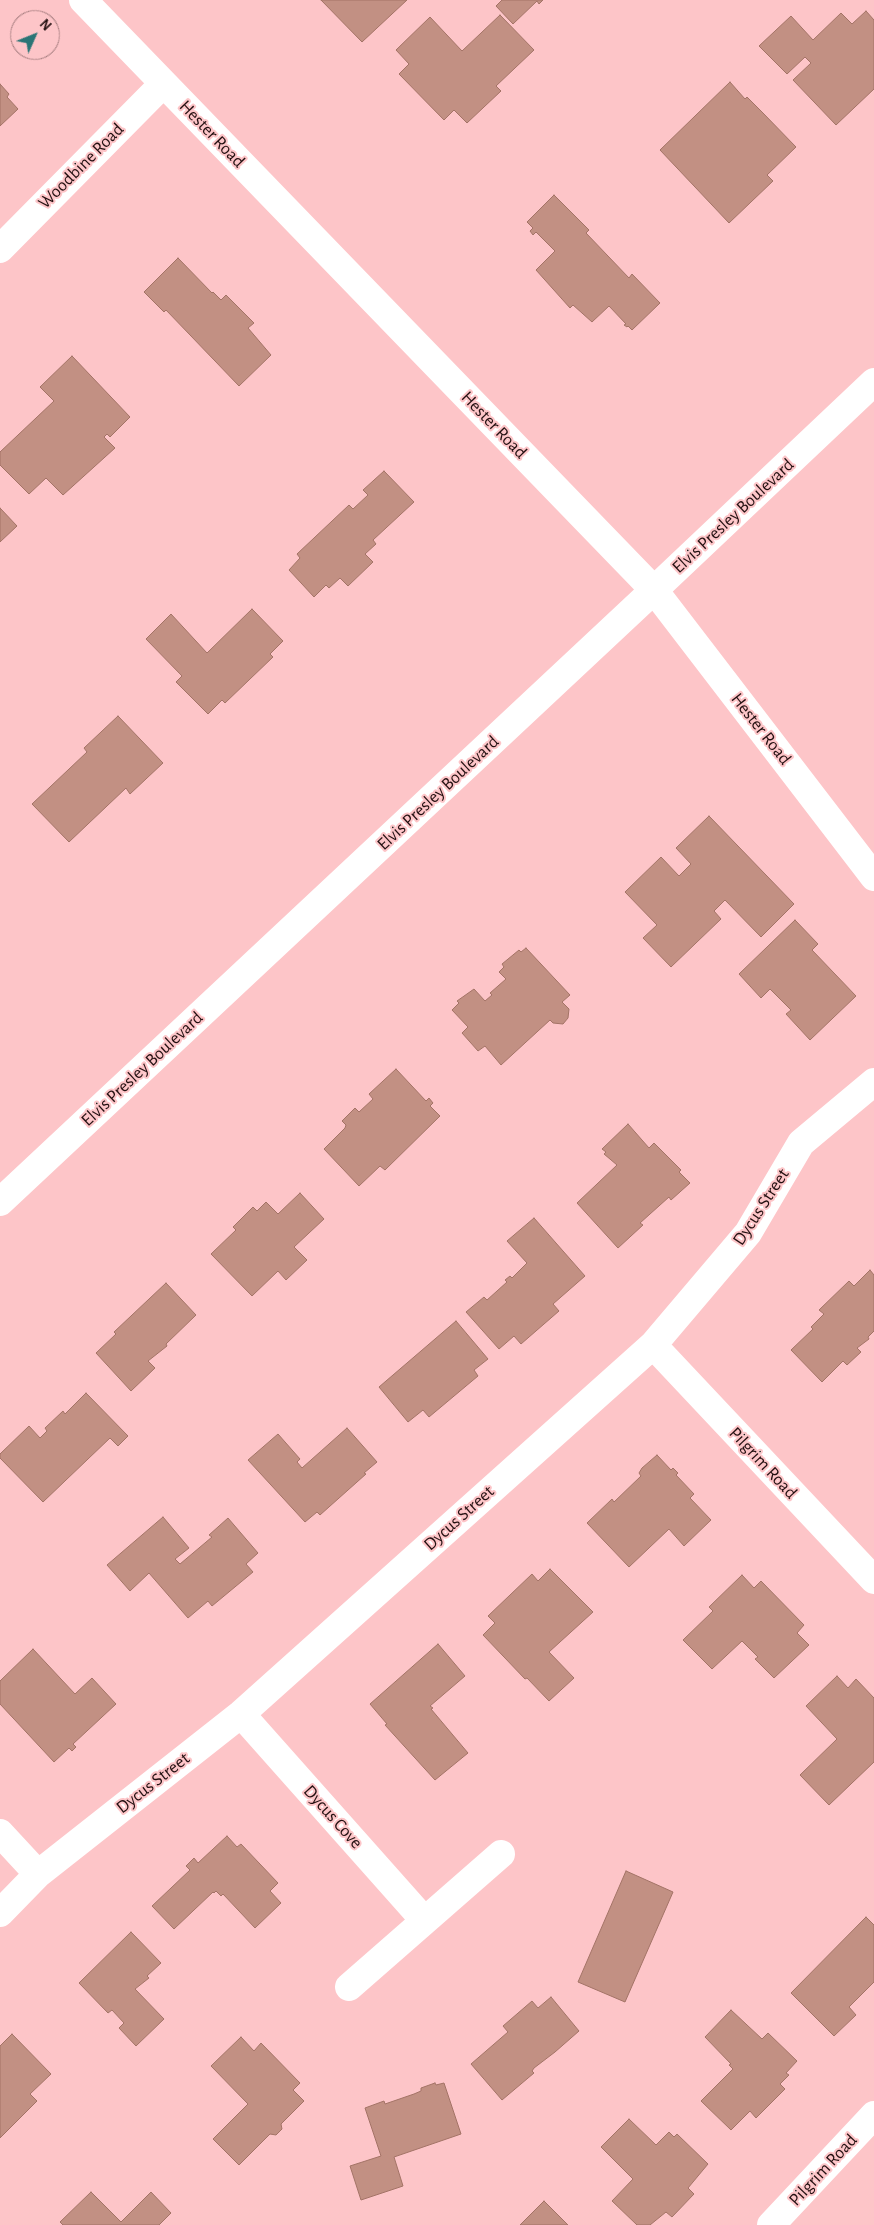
<!DOCTYPE html>
<html>
<head>
<meta charset="utf-8">
<style>
	body { margin:0 }
	#map { position:relative; width:874px; height:2225px; overflow:hidden; background:#fdc5c8; font-family:"Alegreya Sans",sans-serif }
	canvas { display:block }
	.north { position:absolute; left:10px; top:10px; width:50px; height:50px; box-sizing:border-box; background:#fdc5c8; border:1px solid #a67d7f; border-radius:50%; rotate:46deg; font-size:14px; font-weight:700; line-height:20px; text-align:center; color:#231011 }
	.north::after { content:''; display:block; margin:auto; width:18px; height:22px; background:#2b7576; clip-path:polygon(50% 0,100% 100%,50% 72%,0 100%) }
</style>
</head>
<body>
<div id="map">
<canvas width="874" height="2225"></canvas>
<div class="north">N</div>
</div>
<script>
const g = document.querySelector('canvas').getContext('2d');
g.lineJoin = 'round';
function fill(path, color) {
  g.fillStyle = color;
  g.fill(path, 'evenodd');
}
function poly(rows) {
  const path = new Path2D();
  for (const r of rows) {
    path.moveTo(r[0], r[1]);
    for (let i = 2; i < r.length; i += 2) path.lineTo(r[i], r[i + 1]);
  }
  return path;
}
function strokePath(path, color, width, dash) {
  g.strokeStyle = color;
  g.lineWidth = width;
  g.lineCap = dash ? 'butt' : 'round';
  g.setLineDash(dash || []);
  g.stroke(path);
}
function label(font, color, halo, rows, align = 'center') {
  g.font = font + ' "Alegreya Sans",sans-serif';
  g.lineWidth = 4;
  g.setLineDash([]);
  g.textBaseline = 'middle';
  g.strokeStyle = halo;
  g.fillStyle = color;
  for (const [text, x, y, turn = 0] of rows) {
    g.save();
    g.translate(x, y);
    g.rotate((+turn || 0) * Math.PI / 180);
    g.textAlign = isNaN(turn) ? turn : align;
    if (halo) g.strokeText(text, 0, 0);
    g.fillText(text, 0, 0);
    g.restore();
  }
}
const building = poly([
	[321,0,407,0,362,42,321,0],
	[502,0,543,0,539,4,537,1,513,24,496,6,502,0],
	[866,11,874,20,874,89,836,125,793,80,811,63,805,57,787,74,759,46,791,16,813,40,841,13,852,24,866,11],
	[500,15,534,50,496,86,501,91,467,123,454,110,444,120,399,74,409,64,396,50,430,17,462,51,500,15],
	[730,82,745,99,747,97,763,113,796,147,767,175,773,181,729,223,660,150,730,82],
	[0,84,9,94,7,97,18,109,0,126,0,84],
	[554,195,589,230,586,233,629,278,632,274,660,303,632,330,628,326,627,327,624,325,626,324,609,306,592,322,573,305,570,308,536,270,555,251,536,232,533,235,530,231,533,228,527,222,554,195],
	[178,258,212,293,213,292,221,300,226,295,254,323,248,328,271,355,239,386,166,310,164,312,144,292,178,258],
	[72,356,130,417,110,437,107,434,104,437,115,448,63,495,46,478,29,494,0,465,0,452,54,401,40,387,72,356],
	[384,471,414,502,373,540,376,544,365,554,373,562,348,586,340,578,329,588,326,585,314,597,289,570,300,558,297,554,349,505,353,509,368,495,363,490,384,471],
	[0,508,17,526,0,542,0,508],
	[252,609,283,641,270,654,273,657,225,703,222,700,208,714,176,682,182,676,146,639,171,614,207,653,252,609],
	[118,716,163,763,130,794,126,788,69,842,32,804,87,752,84,748,118,716],
	[709,816,794,904,761,937,725,900,714,911,721,919,671,967,643,938,657,925,625,892,661,857,679,876,691,864,676,848,709,816],
	[795,920,818,944,812,950,856,996,810,1040,786,1014,791,1010,770,989,761,998,739,974,795,920],
	[526,948,570,995,562,1002,569,1009,568,1018,563,1024,553,1023,550,1020,501,1065,485,1046,478,1051,462,1033,468,1027,452,1010,459,1003,457,1001,474,989,485,1001,492,995,490,993,506,979,499,972,504,967,502,964,519,950,521,952,526,948],
	[396,1069,426,1101,429,1098,433,1103,430,1106,440,1116,385,1170,380,1166,359,1186,324,1149,345,1128,346,1125,342,1121,355,1108,359,1112,373,1099,369,1094,396,1069],
	[628,1124,649,1148,654,1143,681,1170,679,1172,690,1183,671,1200,669,1197,640,1223,643,1225,618,1248,577,1203,617,1165,604,1154,606,1152,602,1149,628,1124],
	[300,1193,324,1219,294,1247,307,1260,286,1280,278,1271,252,1296,211,1254,236,1230,233,1227,253,1207,257,1211,266,1202,278,1214,300,1193],
	[534,1218,585,1276,553,1304,559,1311,521,1344,514,1336,499,1349,466,1312,484,1297,487,1300,507,1282,505,1280,510,1276,512,1278,527,1263,507,1241,534,1218],
	[870,1270,874,1275,874,1331,868,1337,869,1339,857,1348,861,1352,847,1365,843,1361,822,1382,791,1350,813,1329,811,1327,824,1314,819,1310,849,1281,854,1286,870,1270],
	[166,1283,196,1315,166,1344,167,1346,148,1361,155,1368,131,1391,96,1353,116,1334,114,1332,166,1283],
	[456,1321,488,1359,474,1370,478,1376,429,1417,423,1410,408,1422,379,1387,456,1321],
	[86,1393,128,1436,118,1446,110,1438,43,1502,0,1458,0,1454,29,1426,40,1438,47,1431,45,1428,63,1411,65,1414,86,1393],
	[347,1428,377,1462,364,1473,366,1474,320,1515,317,1512,305,1522,248,1460,278,1434,300,1459,297,1462,302,1468,347,1428],
	[657,1455,671,1470,673,1468,678,1473,676,1475,694,1494,690,1498,711,1520,684,1546,669,1529,629,1567,587,1523,612,1499,614,1502,641,1476,639,1473,642,1468,657,1455],
	[163,1517,189,1548,175,1559,180,1564,212,1537,209,1535,228,1518,258,1553,246,1564,253,1572,212,1606,208,1601,188,1618,149,1573,130,1591,107,1565,163,1517],
	[550,1569,593,1612,549,1652,574,1678,549,1701,527,1678,525,1679,483,1635,495,1623,488,1616,532,1574,538,1581,550,1569],
	[742,1575,754,1588,761,1581,804,1625,797,1633,809,1645,774,1678,755,1659,758,1657,742,1641,712,1669,683,1640,713,1611,709,1607,742,1575],
	[438,1644,465,1676,430,1706,433,1708,431,1709,468,1753,435,1780,385,1725,387,1724,370,1704,438,1644],
	[33,1649,75,1694,92,1678,116,1704,73,1744,76,1747,72,1751,69,1748,54,1762,0,1704,0,1681,33,1649],
	[837,1676,848,1688,856,1679,874,1698,874,1762,829,1805,800,1775,837,1739,806,1706,837,1676],
	[227,1836,237,1847,241,1844,278,1883,270,1891,281,1903,255,1928,223,1894,221,1896,216,1891,214,1893,213,1892,174,1929,152,1906,190,1870,186,1866,194,1858,198,1863,227,1836],
	[626,1871,673,1892,625,2002,578,1982,626,1871],
	[866,1917,874,1925,874,1982,849,2007,856,2015,834,2036,791,1993,866,1917],
	[131,1932,161,1963,147,1976,149,1978,135,1989,164,2019,136,2046,119,2028,124,2023,112,2010,108,2013,79,1983,131,1932],
	[551,1997,579,2031,555,2052,534,2068,532,2071,534,2073,502,2100,471,2064,508,2032,503,2026,532,2001,538,2008,551,1997],
	[731,2010,762,2039,768,2033,797,2061,786,2073,789,2075,780,2084,785,2089,756,2118,750,2111,731,2130,701,2101,733,2069,729,2065,731,2064,705,2037,731,2010],
	[12,2034,51,2074,30,2094,37,2101,0,2138,0,2046,12,2034],
	[241,2037,254,2051,261,2043,300,2083,293,2090,304,2101,281,2124,282,2129,276,2135,270,2134,239,2165,213,2139,248,2104,211,2066,241,2037],
	[435,2083,436,2085,444,2083,461,2134,394,2157,403,2186,361,2200,350,2166,381,2156,365,2108,384,2101,385,2104,414,2094,421,2091,421,2088,435,2083],
	[629,2119,656,2145,669,2132,674,2137,677,2134,708,2164,688,2188,694,2194,672,2217,666,2212,650,2225,637,2225,612,2201,633,2179,601,2147,629,2119],
	[91,2192,121,2222,151,2192,171,2213,159,2225,63,2225,60,2222,91,2192],
	[544,2201,568,2225,520,2225,544,2201]
]);
fill(building, '#c29083');
strokePath(building, '#a37366', 1);
strokePath(poly([
	[83,0,654,590,874,877],
	[0,249,163,84],
	[653,1345,874,1580],
	[241,1714,424,1920],
	[0,1833,38,1874],
	[0,1913,38,1874,241,1714,653,1345,748,1233,801,1143,874,1082],
	[349,1987,501,1854],
	[771,2225,874,2115]
]), '#fff', 28);
strokePath(poly([
	[0,1202,654,590,874,382]
]), '#fff', 28);
label('18px', '#231011', '#fdc5c8', [
	["Hester Road",212,134,46],
	["Woodbine Road",81,166,-45],
	["Hester Road",494,425,46],
	["Elvis Presley Boulevard",733,516,-43],
	["Hester Road",761,729,52],
	["Elvis Presley Boulevard",438,793,-43],
	["Elvis Presley Boulevard",142,1069,-43],
	["Dycus Street",761,1207,-57],
	["Pilgrim Road",763,1463,47],
	["Dycus Street",459,1518,-42],
	["Dycus Street",153,1783,-38],
	["Dycus Cove",333,1817,48],
	["Pilgrim Road",823,2170,-47]
]);
</script>
</body>
</html>
